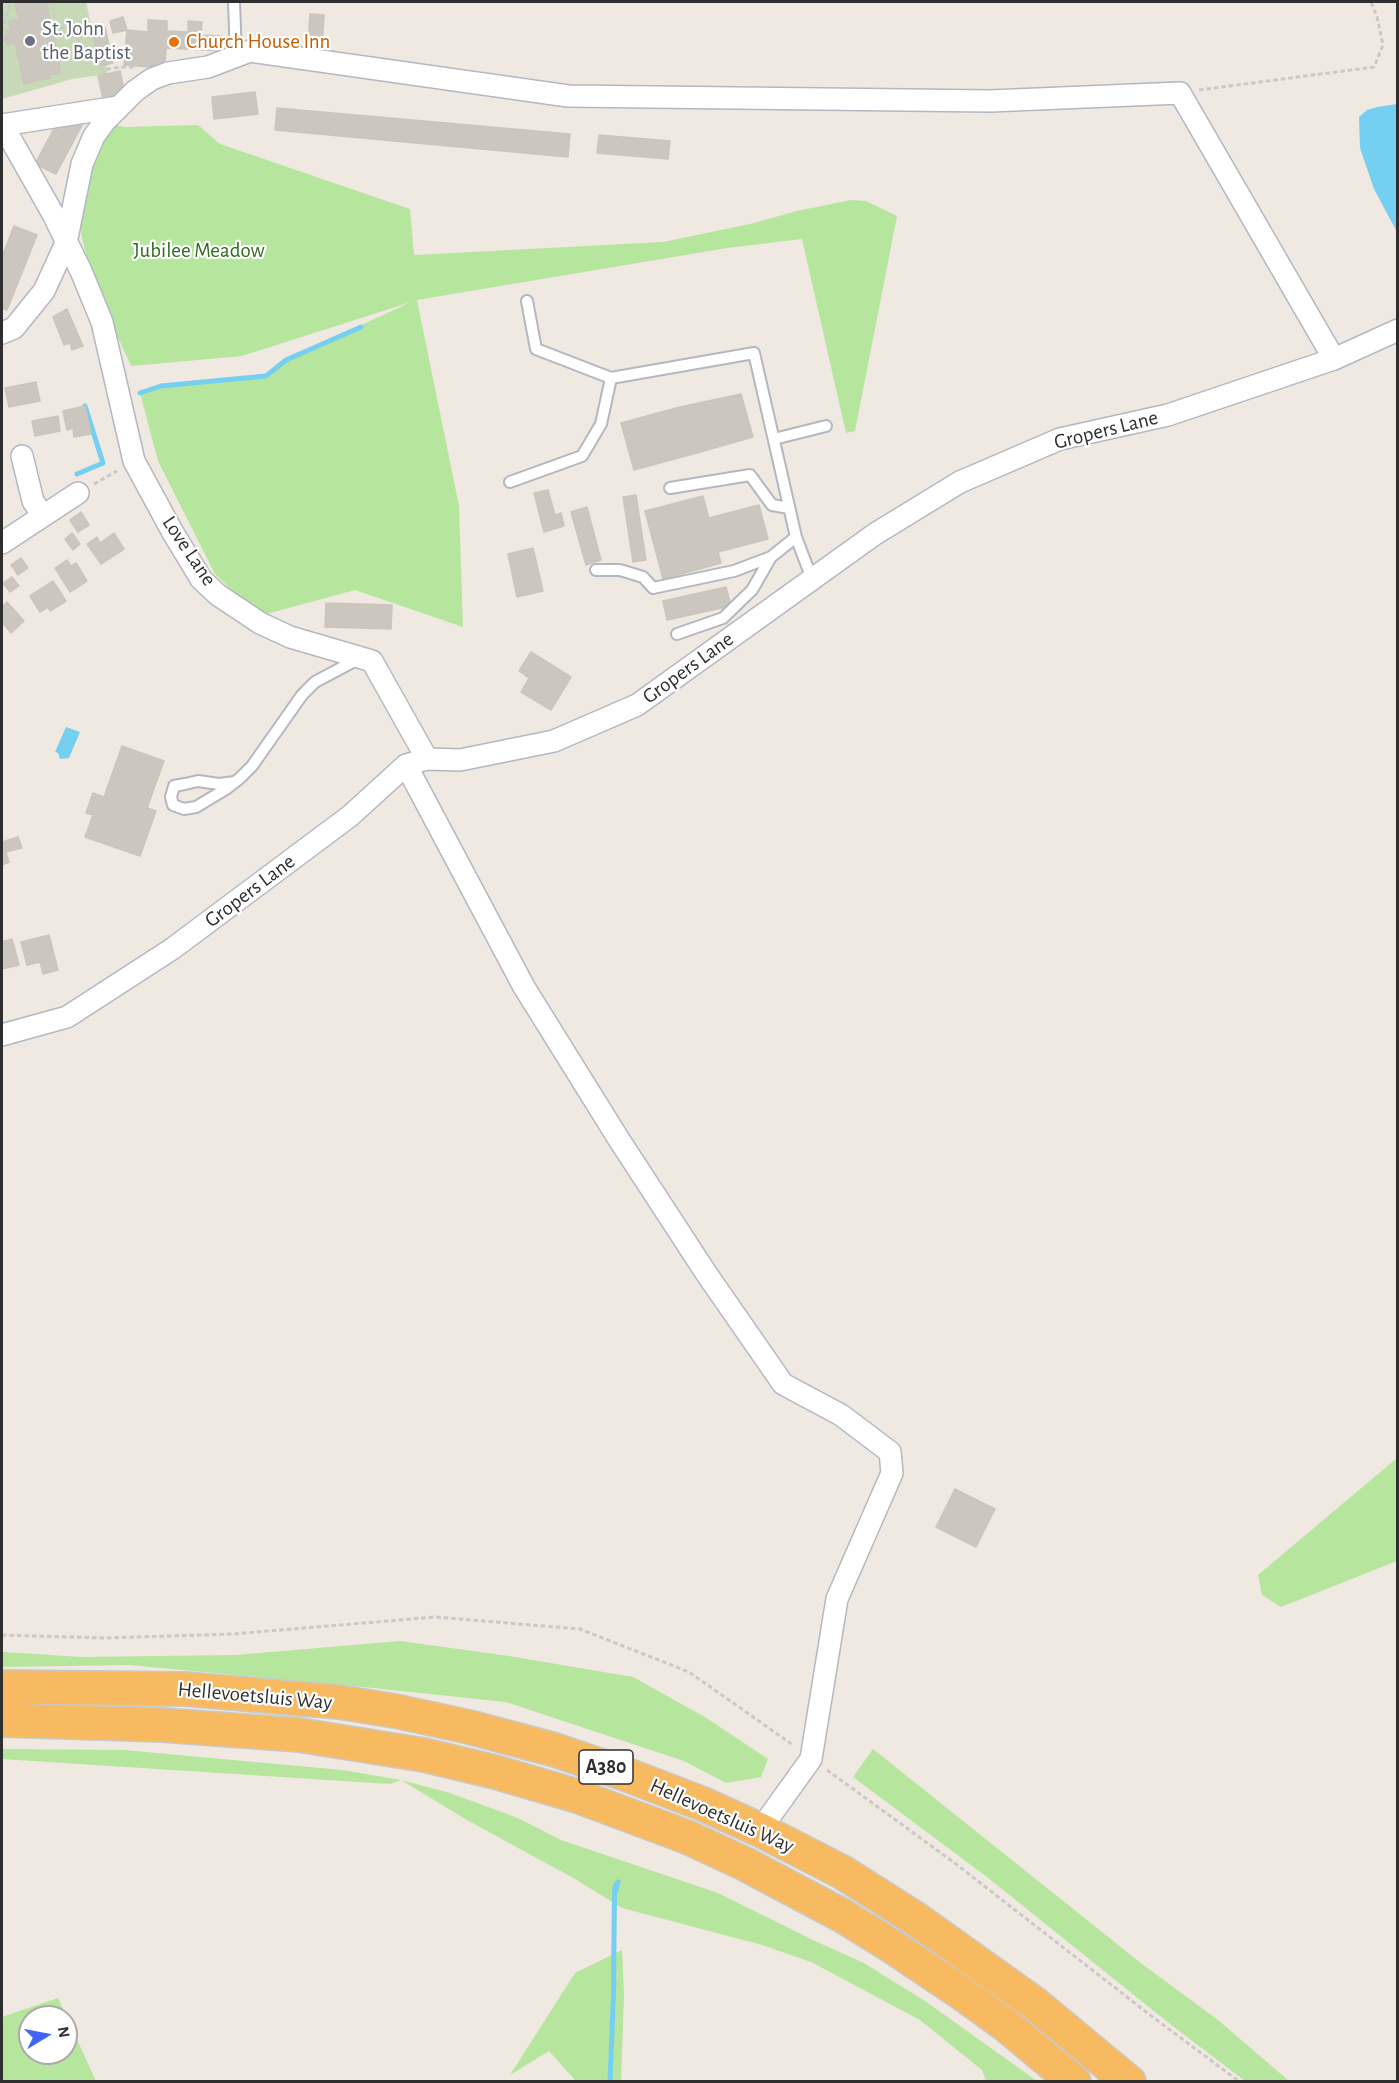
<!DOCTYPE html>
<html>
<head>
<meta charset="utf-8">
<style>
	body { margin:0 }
	#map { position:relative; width:1399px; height:2083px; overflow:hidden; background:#efe9e1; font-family:"Alegreya Sans",sans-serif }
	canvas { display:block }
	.frame { position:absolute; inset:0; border:3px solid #2e2e2e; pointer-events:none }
	.north { position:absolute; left:18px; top:2005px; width:60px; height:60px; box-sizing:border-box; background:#fff; border:2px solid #ababab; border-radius:50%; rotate:80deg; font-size:16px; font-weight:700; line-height:24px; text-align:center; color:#2e2e2e }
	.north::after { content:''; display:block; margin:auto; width:21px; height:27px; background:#4264fb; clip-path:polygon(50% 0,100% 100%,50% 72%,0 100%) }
</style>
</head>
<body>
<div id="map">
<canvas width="1399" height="2083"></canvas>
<div class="frame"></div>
<div class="north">N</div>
</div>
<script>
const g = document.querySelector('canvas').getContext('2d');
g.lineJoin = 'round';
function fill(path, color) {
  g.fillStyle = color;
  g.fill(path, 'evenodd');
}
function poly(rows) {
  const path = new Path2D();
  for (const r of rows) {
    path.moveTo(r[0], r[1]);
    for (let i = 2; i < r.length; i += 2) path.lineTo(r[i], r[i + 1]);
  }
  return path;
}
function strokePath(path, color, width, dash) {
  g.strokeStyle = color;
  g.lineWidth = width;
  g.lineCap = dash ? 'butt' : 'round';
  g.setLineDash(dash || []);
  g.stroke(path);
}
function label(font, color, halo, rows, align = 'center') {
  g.font = font + ' "Alegreya Sans",sans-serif';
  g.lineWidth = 4.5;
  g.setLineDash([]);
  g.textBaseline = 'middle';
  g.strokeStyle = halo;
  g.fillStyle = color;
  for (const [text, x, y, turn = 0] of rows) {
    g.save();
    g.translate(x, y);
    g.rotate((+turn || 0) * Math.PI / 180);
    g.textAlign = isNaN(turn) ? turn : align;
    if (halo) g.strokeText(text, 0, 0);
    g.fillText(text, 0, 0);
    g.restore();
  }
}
fill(poly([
	[112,125,126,127,198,125,220,144,410,209,414,255,663,242,750,224,797,211,851,200,866,201,897,216,855,431,846,433,802,239,727,248,417,300,459,506,463,627,355,590,259,616,215,574,158,461,140,393,161,386,266,376,286,360,411,302,242,356,131,366,102,302,88,264,79,224,95,148],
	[1397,1458,1397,1561,1281,1607,1262,1595,1258,1575],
	[400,1641,509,1656,633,1677,705,1717,768,1759,761,1777,726,1783,684,1761,506,1702,373,1688,129,1665,2,1667,2,1652,82,1657,236,1655],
	[2,1749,124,1750,342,1770,401,1780,450,1793,518,1818,561,1840,718,1893,815,1941,864,1963,925,2001,1037,2081,986,2081,982,2070,920,2020,811,1962,762,1945,622,1908,575,1879,467,1820,401,1780,390,1784,2,1759],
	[873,1749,1142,1964,1218,2020,1289,2081,1245,2081,1170,2024,987,1877,853,1777],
	[622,1950,624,1995,621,2081,573,2081,574,2079,549,2051,510,2075,575,1973],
	[58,1998,96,2081,2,2081,2,2017],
	[30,2017,66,2017,66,2053,30,2053]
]), '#b6e59e');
fill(poly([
	[2,2,86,2,100,65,106,64,108,74,72,79,2,99]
]), '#c8d9b8');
fill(poly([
	[1397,104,1398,104,1397,232,1374,189,1360,148,1359,117,1367,110,1377,107],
	[66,727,80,732,69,758,60,759,58,753,55,752],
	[618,1879,621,1881,617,1895,616,1980,611,1980,612,1893,613,1884]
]), '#75cff0');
strokePath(poly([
	[140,393,161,386,266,376,286,360,361,327],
	[77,474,103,463,85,406],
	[610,2082,614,1980]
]), '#75cff0', 5);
const building = poly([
	[25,2,35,2,35,3,42,2,47,6,61,73,50,75,50,78,24,84,15,43,7,45,5,35,8,35,7,31,11,30,9,21,19,19,15,4,25,2],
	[310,14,324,15,322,50,308,49,310,14],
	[123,17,127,30,113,33,110,21,123,17],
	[148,20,167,21,167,31,188,32,188,21,202,22,201,35,222,36,221,51,166,48,165,68,124,65,127,30,148,32,148,20],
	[105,27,113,63,100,66,92,30,105,27],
	[120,71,125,94,103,99,98,76,120,71],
	[255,92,258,114,214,119,212,97,255,92],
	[277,108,570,134,568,157,275,130,277,108],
	[88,114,56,174,35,164,59,119,88,114],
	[599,135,670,141,668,159,597,153,599,135],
	[14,226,37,235,7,310,2,308,2,257,14,226],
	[67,309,83,346,72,350,70,343,64,345,53,317,67,309],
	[36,382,40,401,9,407,5,388,36,382],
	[741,394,753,437,693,454,680,407,741,394],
	[85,406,91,434,74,437,73,428,67,430,63,411,85,406],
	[680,407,693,454,634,470,621,423,680,407],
	[58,416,60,431,35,436,32,421,58,416],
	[548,490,555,515,561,513,564,526,544,532,534,493,548,490],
	[636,495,646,560,633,562,623,497,636,495],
	[703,496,721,563,663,579,645,511,703,496],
	[759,505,768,539,718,552,709,518,759,505],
	[587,507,601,560,586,565,571,512,587,507],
	[81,512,89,525,78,532,70,520,81,512],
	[72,533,80,544,73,550,65,539,72,533],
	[114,533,124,549,101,564,87,544,97,537,100,543,114,533],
	[533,548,543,591,517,597,508,554,533,548],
	[21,558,28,568,18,575,11,565,21,558],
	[67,560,71,566,76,563,87,581,70,592,55,568,67,560],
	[12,577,19,586,10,592,3,583,12,577],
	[53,581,66,601,50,611,48,607,40,612,30,596,53,581],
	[726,587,731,606,667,620,663,601,726,587],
	[7,602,24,621,11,633,2,622,2,607,7,602],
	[326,603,392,605,391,629,325,627,326,603],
	[531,652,571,677,551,710,521,692,529,678,519,671,531,652],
	[122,746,164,761,147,808,156,811,140,856,85,837,93,815,86,813,93,793,104,797,122,746],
	[18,837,22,848,6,852,9,862,2,865,2,842,18,837],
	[49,935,58,970,43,974,40,962,27,965,21,942,49,935],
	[12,939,19,965,2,969,2,942,12,939],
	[955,1489,995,1509,976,1547,936,1527,955,1489]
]);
fill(building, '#cbc7bf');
strokePath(building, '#cbc5ba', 1.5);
const service = poly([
	[234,2,236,57],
	[527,301,536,349,611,378,754,353,796,537,812,579],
	[774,439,826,426],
	[510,482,582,456,601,424,611,378],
	[670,488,750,475,772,505,789,508],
	[596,570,620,570,643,577,653,588,734,571,771,557],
	[677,634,723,618,752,590,771,557,796,537],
	[235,782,219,784,198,781,185,784,174,786,171,797,173,805,184,809,196,807,226,789,240,778,252,766,302,695,315,682,360,658]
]);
const minor = poly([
	[2,124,53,214,81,271,102,322,134,461,172,531,201,579,218,595,260,623,290,637,372,661,427,759],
	[2,125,118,107],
	[2,333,14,328,44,291,66,243,82,164,94,136,105,121,135,91,152,79,168,73,208,67,250,51,568,96,990,101,1180,93,1334,359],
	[22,456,33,501,43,516],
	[2,543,78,493],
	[406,765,524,987,618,1138,706,1273,783,1384,841,1415,890,1452,892,1473,837,1599,811,1759,760,1830],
	[2,1035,67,1017,172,949,350,816,406,765,427,759,460,760,554,741,637,705,875,534,960,482,1060,439,1168,415,1334,359,1398,330]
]);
const trunk = poly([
	[2,1687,185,1689,339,1702,395,1711,469,1727,555,1750,625,1774,703,1804,760,1830,842,1872,916,1919,1035,2004,1129,2082],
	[2,1720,162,1725,299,1735,424,1755,495,1772,577,1796,687,1837,745,1864,843,1916,893,1947,960,1992,1007,2026,1074,2082]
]);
strokePath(service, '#b4b7c1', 14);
strokePath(minor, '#b4b7c1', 24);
strokePath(trunk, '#c9c9c9', 36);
strokePath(poly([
	[45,2,53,10,56,24,60,27,70,29,102,70,120,67,135,67],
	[2,31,11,2],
	[2,40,5,40],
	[1199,90,1374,67,1383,45,1377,17,1371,2],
	[94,484,117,471],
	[2,1635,104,1638,233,1634,435,1617,580,1629,689,1672,793,1745],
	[827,1770,952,1861,1154,2018,1240,2082]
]), '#c9c9c9', 3, [4.5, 3]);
strokePath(service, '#fff', 10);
strokePath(minor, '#fff', 21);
strokePath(trunk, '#f8ba60', 33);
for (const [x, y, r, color] of [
	[30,41,6,"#6b7280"],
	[174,42,6,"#e8710a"]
]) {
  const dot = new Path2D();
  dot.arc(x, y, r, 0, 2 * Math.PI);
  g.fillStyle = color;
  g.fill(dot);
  strokePath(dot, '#fff', 2);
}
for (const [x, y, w] of [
	[606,1767,54]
]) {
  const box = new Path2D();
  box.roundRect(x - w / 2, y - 17, w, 34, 4.5);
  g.fillStyle = '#fff';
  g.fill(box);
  strokePath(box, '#2e2e2e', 1.5);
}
label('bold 20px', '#2e2e2e', null, [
	["A380",606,1767]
]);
label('21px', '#5b616d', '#fff', [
	["St. John",42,29],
	["the Baptist",42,53]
], 'left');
label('21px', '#c56008', '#fff', [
	["Church House Inn",186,42]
], 'left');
label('21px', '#2c6e1b', '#fff', [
	["Jubilee Meadow",199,251]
]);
label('21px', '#2e2e2e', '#fff', [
	["Gropers Lane",1106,430,-14],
	["Love Lane",189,551,56],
	["Gropers Lane",688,668,-36],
	["Gropers Lane",250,891,-37],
	["Hellevoetsluis Way",255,1696,5],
	["Hellevoetsluis Way",722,1816,24]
]);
</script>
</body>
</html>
